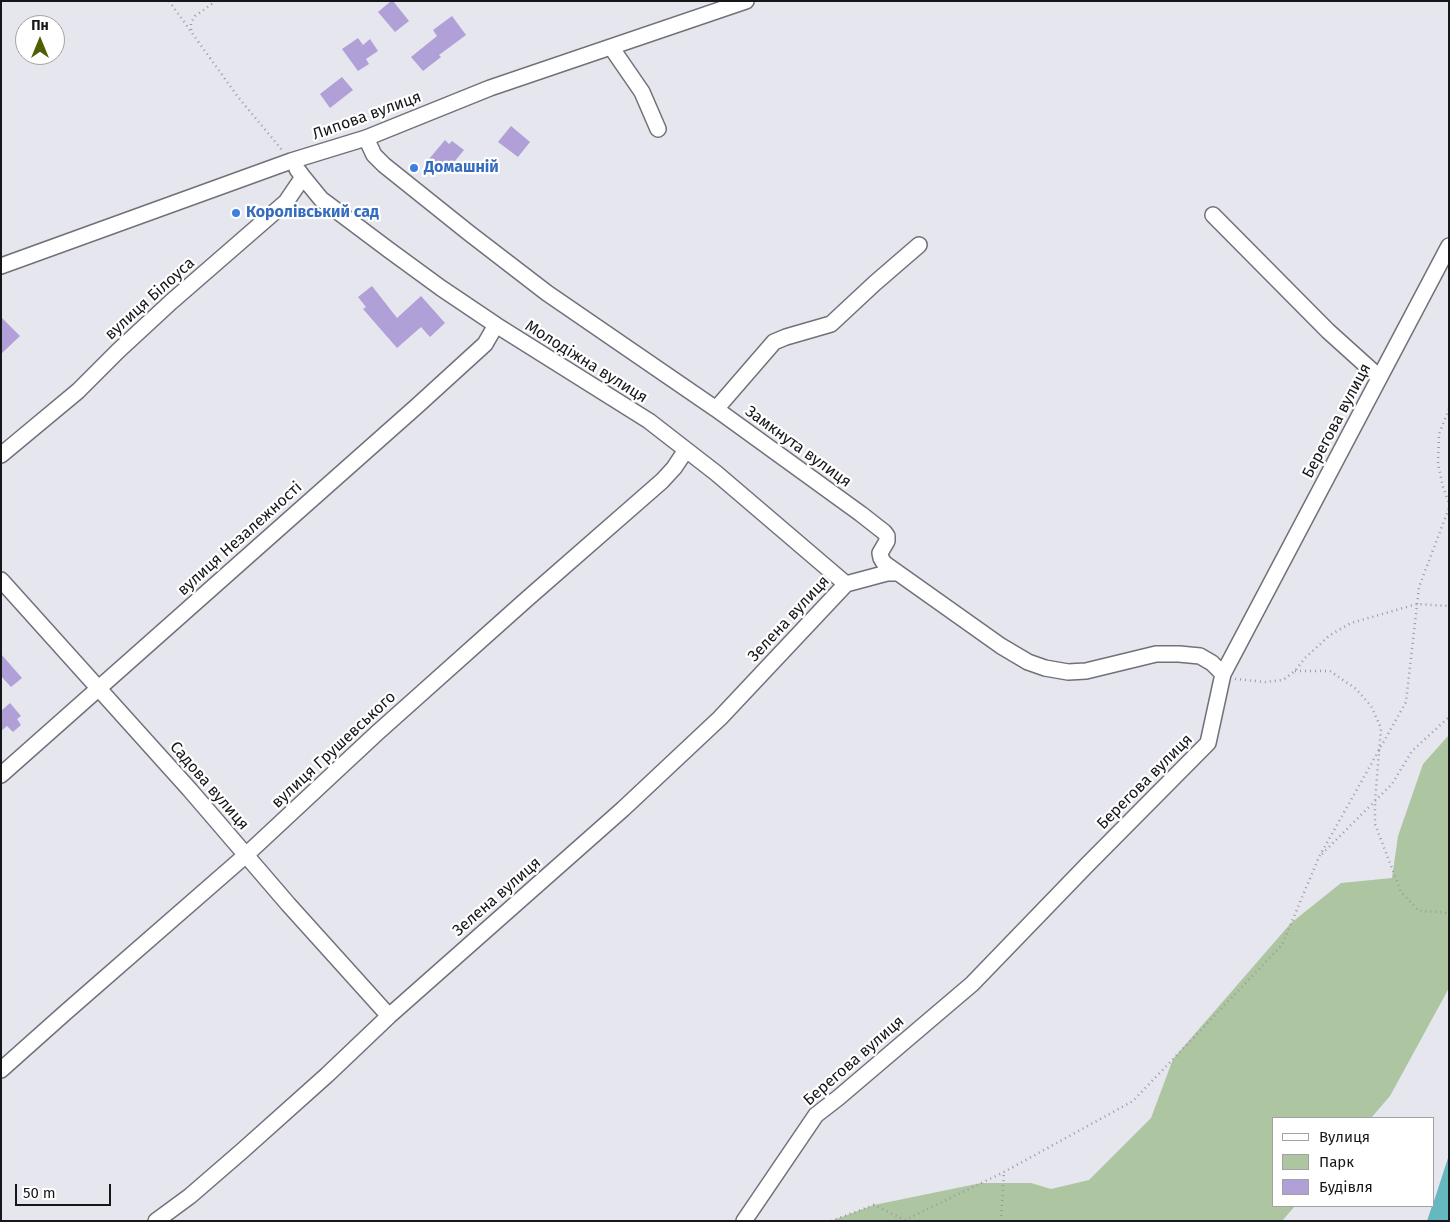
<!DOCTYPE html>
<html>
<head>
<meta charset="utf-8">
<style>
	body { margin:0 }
	#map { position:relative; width:1450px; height:1222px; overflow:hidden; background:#e5e6ee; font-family:"Fira Sans",sans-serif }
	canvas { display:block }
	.frame { position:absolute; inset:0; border:2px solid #161719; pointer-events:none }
	.legend { position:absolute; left:1272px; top:1117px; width:162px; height:90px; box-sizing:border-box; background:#fff; border:1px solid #a2a2a3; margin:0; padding:6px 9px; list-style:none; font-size:15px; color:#161719 }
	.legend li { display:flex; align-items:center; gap:10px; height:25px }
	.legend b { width:25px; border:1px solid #a2a2a3 }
	.north { position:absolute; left:15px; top:15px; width:50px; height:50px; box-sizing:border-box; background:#fff; border:1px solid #a2a2a3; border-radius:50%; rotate:0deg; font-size:14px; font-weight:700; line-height:20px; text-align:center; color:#161719 }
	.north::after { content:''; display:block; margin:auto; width:18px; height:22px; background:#4e5f03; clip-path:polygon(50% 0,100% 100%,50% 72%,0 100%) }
	.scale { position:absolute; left:15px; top:1184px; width:96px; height:22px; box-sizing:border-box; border:2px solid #161719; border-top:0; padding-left:6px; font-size:15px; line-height:18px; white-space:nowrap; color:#161719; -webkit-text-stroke:4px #fff; paint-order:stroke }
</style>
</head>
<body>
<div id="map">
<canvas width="1450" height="1222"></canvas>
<div class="frame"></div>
<ul class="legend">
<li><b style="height:6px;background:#fff"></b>Вулиця</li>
<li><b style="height:14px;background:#aec5a1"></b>Парк</li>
<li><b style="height:14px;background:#b19fd7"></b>Будівля</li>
</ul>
<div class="north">Пн</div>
<div class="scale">50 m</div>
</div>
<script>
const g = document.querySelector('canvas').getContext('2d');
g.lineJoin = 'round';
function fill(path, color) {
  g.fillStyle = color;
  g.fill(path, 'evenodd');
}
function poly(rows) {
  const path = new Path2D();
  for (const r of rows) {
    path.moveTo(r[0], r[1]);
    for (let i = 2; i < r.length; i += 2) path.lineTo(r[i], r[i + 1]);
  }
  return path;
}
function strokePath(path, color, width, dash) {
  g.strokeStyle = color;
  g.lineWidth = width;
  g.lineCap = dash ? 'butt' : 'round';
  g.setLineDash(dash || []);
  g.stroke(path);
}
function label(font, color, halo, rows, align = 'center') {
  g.font = font + ' "Fira Sans",sans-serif';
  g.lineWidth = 4.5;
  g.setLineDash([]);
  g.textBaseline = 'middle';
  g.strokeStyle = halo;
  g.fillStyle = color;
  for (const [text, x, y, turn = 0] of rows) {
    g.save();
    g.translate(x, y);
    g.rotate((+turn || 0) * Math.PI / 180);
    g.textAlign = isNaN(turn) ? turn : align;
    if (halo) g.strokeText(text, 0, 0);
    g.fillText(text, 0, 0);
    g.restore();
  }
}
fill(poly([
	[1449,735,1449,988,1390,1096,1371,1118,1274,1118,1274,1206,1295,1206,1282,1221,831,1221,874,1205,981,1183,1031,1183,1051,1189,1089,1180,1151,1118,1173,1059,1291,923,1341,883,1392,878,1398,836,1423,764]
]), '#aec5a1');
fill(poly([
	[1449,1155,1449,1221,1427,1221,1432,1206,1434,1206,1434,1201]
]), '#65b8c0');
fill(poly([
	[391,1,393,1,409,21,395,32,378,12],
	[452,16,466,35,439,55,441,57,423,71,411,57,437,36,433,30],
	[358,38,363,45,370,39,378,51,366,59,369,64,358,71,342,49],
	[342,77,353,90,330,108,320,94],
	[511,126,530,142,518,157,498,142],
	[445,140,449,144,452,141,464,150,445,173,429,159],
	[372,286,397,318,421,296,445,323,430,337,421,327,397,348,363,309,366,307,358,297],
	[1,317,20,336,1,354],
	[1,654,22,678,11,687,1,676],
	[10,703,21,716,17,719,21,725,13,732,7,726,1,731,1,711]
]), '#b19fd7');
const minor = poly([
	[611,47,642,92,658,129],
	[366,138,374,155,384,165,469,233,547,293,716,409,861,514,884,532,887,536,887,541,880,553,881,558,884,563,1001,646,1028,662,1045,668,1068,672,1086,671,1156,654,1179,654,1200,656,1212,663,1223,674],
	[303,177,321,199,389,250,441,288,496,325,649,421,716,473,846,584],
	[1213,215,1328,331,1379,377],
	[1,266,291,161,366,138,490,88,746,1],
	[716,409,774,342,786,337,831,324,875,283,919,245],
	[1,455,78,391,118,351,171,302,286,202,303,177,297,169],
	[1,580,190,790,288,904,389,1016],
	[1,775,417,406,485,344,496,325],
	[1,1070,66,1012,246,855,377,733,527,599,662,481,674,468,686,450],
	[156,1221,190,1196,242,1151,327,1075,389,1016,623,809,720,718,846,584,887,573,898,573],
	[744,1221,816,1115,838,1098,972,984,1087,865,1208,743,1223,674,1449,246]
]);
strokePath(minor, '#717179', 18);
strokePath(poly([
	[169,1,238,97,282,150],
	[191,30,191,23,195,16,216,1],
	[1449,409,1439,434,1438,464,1443,487,1449,503],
	[1295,671,1330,671,1356,689,1371,706,1381,728,1375,801,1375,824,1401,892,1419,911,1442,912,1449,914],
	[1235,679,1265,682,1283,680,1295,671,1305,658,1330,635,1351,623,1417,604,1449,606],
	[1322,854,1392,784,1412,751,1449,717],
	[831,1221,874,1205,905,1220,1004,1172,1133,1101,1282,945,1319,857,1406,702,1419,587,1449,508],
	[1001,1221,1004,1172]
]), '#9a9ba1', 2.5, [1, 4]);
strokePath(minor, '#fff', 15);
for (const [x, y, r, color] of [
	[414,168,5,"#3f7fe0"],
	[236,213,5,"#3f7fe0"]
]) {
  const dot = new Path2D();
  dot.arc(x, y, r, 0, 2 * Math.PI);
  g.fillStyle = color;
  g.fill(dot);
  strokePath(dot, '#fff', 2);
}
label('16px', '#161719', '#fff', [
	["Липова вулиця",367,116,-20],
	["вулиця Білоуса",150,299,-42],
	["Молодіжна вулиця",586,362,32],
	["Берегова вулиця",1337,421,-62],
	["Замкнута вулиця",798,447,36],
	["вулиця Незалежності",240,539,-42],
	["Зелена вулиця",789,619,-47],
	["вулиця Грушевського",334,750,-43],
	["Берегова вулиця",1145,782,-45],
	["Садова вулиця",209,786,49],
	["Зелена вулиця",497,897,-41],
	["Берегова вулиця",854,1061,-41]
]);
label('bold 16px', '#366cbe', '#fff', [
	["Домашній",424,168],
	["Королівський сад",246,213]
], 'left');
</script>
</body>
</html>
